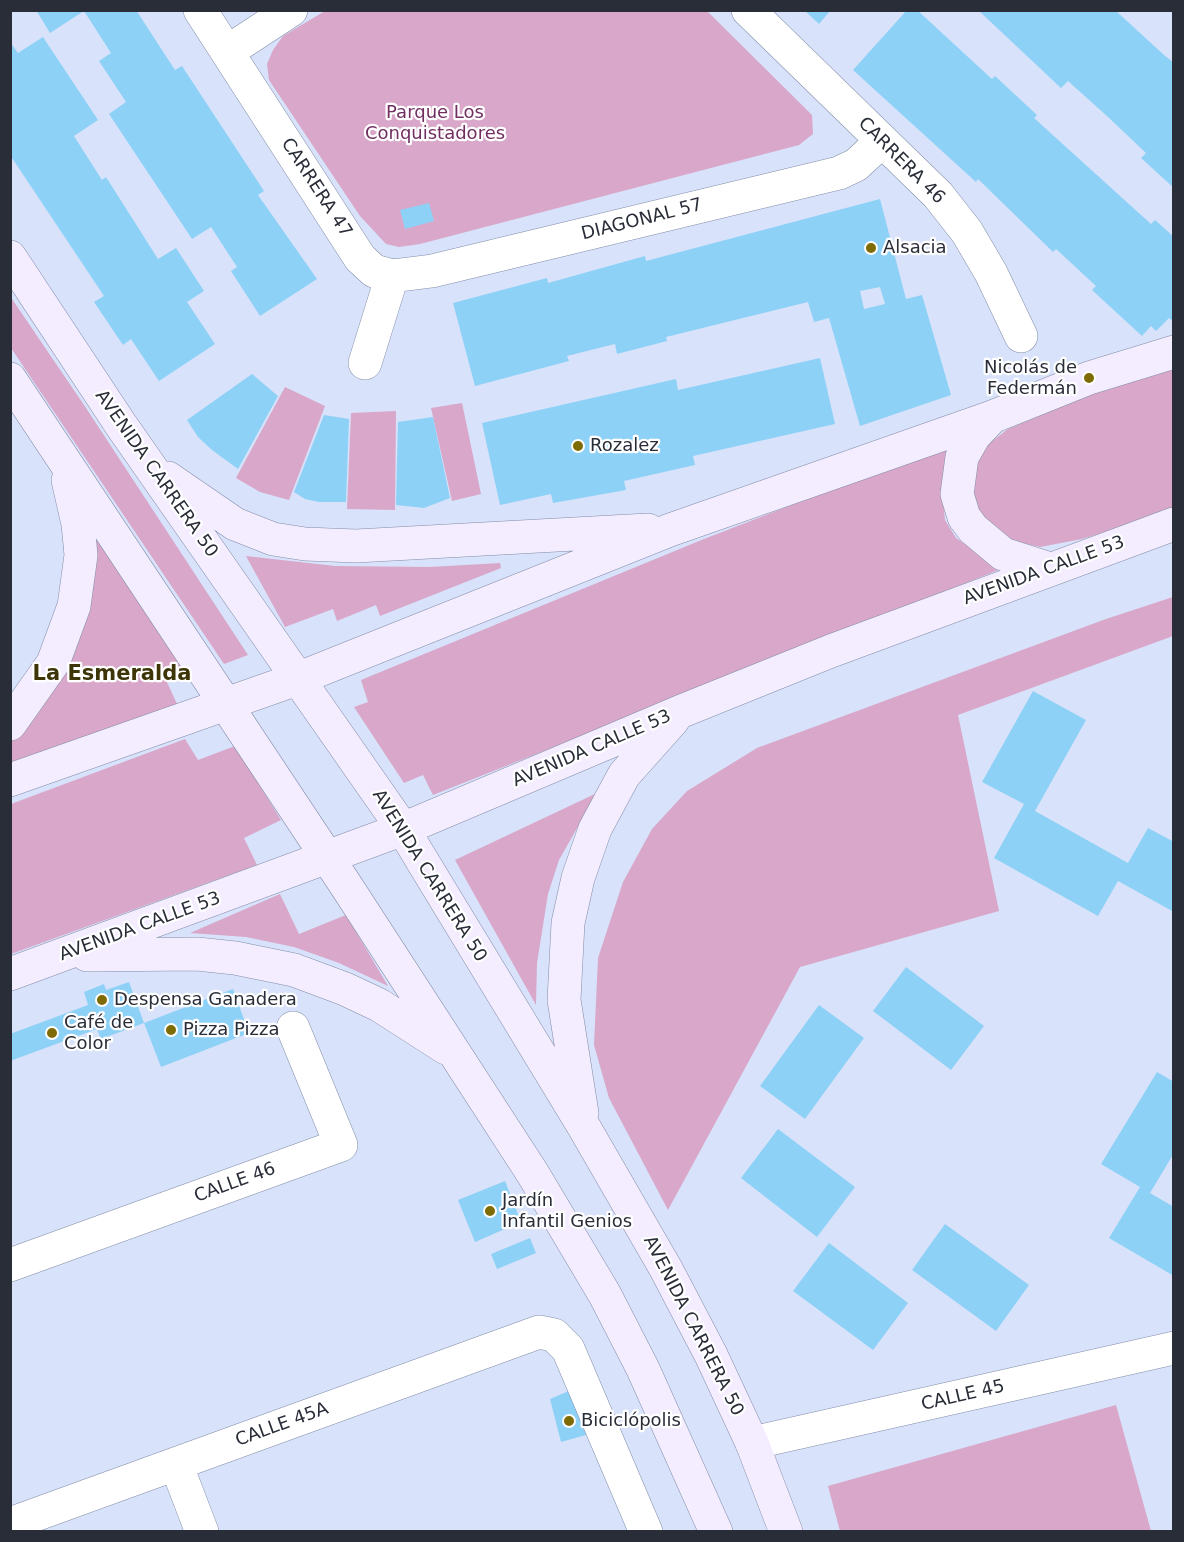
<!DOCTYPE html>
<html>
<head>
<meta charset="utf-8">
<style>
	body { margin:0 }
	#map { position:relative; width:1184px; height:1542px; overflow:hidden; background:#d8e2fa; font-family:"DejaVu Sans",sans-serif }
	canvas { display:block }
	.frame { position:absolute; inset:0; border:12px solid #292d38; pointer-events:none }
</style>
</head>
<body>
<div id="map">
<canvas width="1184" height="1542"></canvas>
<div class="frame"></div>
</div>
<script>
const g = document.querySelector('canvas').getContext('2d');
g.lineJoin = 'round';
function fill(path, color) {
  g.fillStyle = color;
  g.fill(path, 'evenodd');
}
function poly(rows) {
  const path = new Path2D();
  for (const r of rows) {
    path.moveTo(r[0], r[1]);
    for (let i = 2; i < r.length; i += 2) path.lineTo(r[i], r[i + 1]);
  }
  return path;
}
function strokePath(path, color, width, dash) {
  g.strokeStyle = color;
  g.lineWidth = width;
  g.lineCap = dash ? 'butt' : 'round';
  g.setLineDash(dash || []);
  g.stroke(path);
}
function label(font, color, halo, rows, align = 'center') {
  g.font = font + ' "DejaVu Sans",sans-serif';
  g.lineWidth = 4.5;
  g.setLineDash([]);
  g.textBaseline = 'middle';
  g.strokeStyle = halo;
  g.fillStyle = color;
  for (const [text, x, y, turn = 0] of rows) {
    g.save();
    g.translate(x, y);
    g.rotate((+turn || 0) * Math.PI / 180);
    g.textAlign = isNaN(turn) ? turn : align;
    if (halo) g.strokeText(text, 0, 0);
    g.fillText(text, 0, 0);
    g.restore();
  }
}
fill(poly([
	[325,11,707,11,812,115,813,134,799,145,420,244,399,247,386,244,360,216,269,80,267,64,273,50,283,36],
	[10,296,86,408,248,655,224,664,11,348],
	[1173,367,1173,511,1082,539,1040,547,1009,540,988,526,976,509,969,469,983,448,1008,429,1074,401,1135,377],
	[285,387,325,406,289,500,260,492,236,478],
	[462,403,481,494,452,501,431,408],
	[396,411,395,510,347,509,351,413],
	[957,441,943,498,945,520,956,538,1001,569,433,795,423,775,404,783,354,707,368,702,361,680,704,539],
	[96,522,190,667,166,680,177,704,11,769,11,742,27,723],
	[246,556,335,566,430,567,500,563,501,568,380,616,376,605,337,621,333,609,285,627],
	[1173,597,1173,636,958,715,999,911,800,967,668,1210,609,1098,594,1045,598,958,623,882,652,829,687,791,757,748,1106,619],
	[185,739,198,760,235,746,281,820,244,838,257,865,11,954,11,804],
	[597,793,559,860,548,894,537,963,536,1005,455,860],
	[280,894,299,934,346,915,388,986,339,963,294,947,246,937,190,933],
	[1116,1405,1151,1531,840,1531,828,1486]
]), '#d8a7c9');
fill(poly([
	[36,10,136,10,175,70,182,66,264,191,258,195,317,279,260,316,231,271,237,267,211,227,192,239,109,114,126,102,99,61,111,53,84,11,50,33],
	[804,10,831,10,819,24],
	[907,10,917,10,992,79,995,76,1037,115,1034,118,1151,224,1155,220,1174,237,1174,322,1169,318,1156,331,1151,326,1142,336,1092,290,1096,286,1056,249,1053,252,978,179,976,182,853,70],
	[978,10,1115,10,1164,55,1174,63,1174,188,1141,158,1146,153,1108,117,1068,81,1061,88],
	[43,37,98,120,74,136,102,180,106,177,158,259,176,248,204,291,187,302,215,344,159,381,131,339,123,345,94,302,104,296,10,155,10,42,18,53],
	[880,199,906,299,922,295,951,395,860,426,829,318,814,322,808,302,666,337,667,341,617,354,615,344,567,356,569,361,475,386,453,303,547,278,548,283,645,256,646,261],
	[880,287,885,304,864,309,860,291],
	[429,203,434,221,405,229,400,210],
	[820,358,835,424,693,456,695,465,624,481,626,490,553,503,551,494,500,505,482,423,676,379,678,390],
	[252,374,278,396,238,469,212,450,198,437,187,420],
	[324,415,349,419,346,502,319,502,305,499,294,492],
	[433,417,450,498,424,508,396,505,398,422],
	[1033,691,1086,720,1035,811,1128,863,1148,828,1174,842,1174,912,1118,881,1098,916,994,858,1024,804,982,782],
	[906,967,984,1026,951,1070,873,1011],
	[129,982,144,1023,233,989,249,1033,161,1067,144,1023,101,1039,97,1029,10,1061,10,1034,88,1005,84,992,104,984,106,990],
	[819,1005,864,1038,805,1119,760,1086],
	[1157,1072,1174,1082,1174,1153,1150,1193,1174,1207,1174,1276,1109,1238,1140,1187,1101,1164],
	[778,1129,855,1187,817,1237,741,1178],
	[505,1181,521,1222,475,1242,458,1200],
	[945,1224,1029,1285,996,1331,912,1270],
	[530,1238,536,1253,497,1269,491,1254],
	[829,1243,908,1303,873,1350,793,1291],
	[571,1390,586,1435,561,1442,550,1399]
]), '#8ed1f7');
const minor = poly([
	[200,10,360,258,374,271,392,276,432,271,839,173,856,165,882,141],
	[748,10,938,195,967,232,991,273,1021,336],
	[227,52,291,10],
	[365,363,392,276],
	[10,1265,341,1145,293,1028],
	[752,1443,1174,1348],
	[176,1464,202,1532],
	[10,1524,539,1332,554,1335,568,1349,646,1532]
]);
const secondary = poly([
	[10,257,121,425,403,829,429,872,584,1127,666,1269,711,1355,752,1443,786,1532],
	[10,379,347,887,533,1174,605,1295,643,1369,716,1532],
	[992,417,974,436,962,457,957,494,964,517,973,529,1003,554,1050,569],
	[168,478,235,524,273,539,305,544,356,546,648,530],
	[10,724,53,663,74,606,81,555,78,524,68,480],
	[10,780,297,679,670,530,992,417,1089,378,1174,352],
	[87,955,197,954,235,958,294,970,345,989,379,1005,446,1048],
	[10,974,403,829,682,711,831,651,1174,524],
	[582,1113,564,1000,568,923,578,878,595,829,624,775,673,720]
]);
strokePath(minor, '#828da8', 34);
strokePath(secondary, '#828da8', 34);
strokePath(minor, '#fff', 33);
strokePath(secondary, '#f4ecff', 33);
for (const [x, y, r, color] of [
	[871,248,6,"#7e6b04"],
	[1089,378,6,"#7e6b04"],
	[578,446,6,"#7e6b04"],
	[102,1000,6,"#7e6b04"],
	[171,1030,6,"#7e6b04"],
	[52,1033,6,"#7e6b04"],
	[490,1211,6,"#7e6b04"],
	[569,1421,6,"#7e6b04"]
]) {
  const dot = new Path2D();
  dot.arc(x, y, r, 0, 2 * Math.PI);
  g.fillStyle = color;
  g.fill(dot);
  strokePath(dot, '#fff', 2);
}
label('18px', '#712e61', '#fff', [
	["Parque Los",435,113],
	["Conquistadores",435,134]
]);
label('18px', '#292d38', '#fff', [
	["CARRERA 46",901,161,45],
	["CARRERA 47",316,188,57],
	["DIAGONAL 57",642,220,-14],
	["AVENIDA CARRERA 50",156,474,55],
	["AVENIDA CALLE 53",1044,571,-20],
	["AVENIDA CALLE 53",592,749,-23],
	["AVENIDA CARRERA 50",429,876,58],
	["AVENIDA CALLE 53",140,927,-20],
	["CALLE 46",235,1183,-20],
	["AVENIDA CARRERA 50",693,1326,63],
	["CALLE 45",963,1396,-13],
	["CALLE 45A",282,1425,-20]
]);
label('18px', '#292d38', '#fff', [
	["Alsacia",883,248],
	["Nicolás de",1077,368,"right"],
	["Federmán",1077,389,"right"],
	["Rozalez",590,446],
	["Despensa Ganadera",114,1000],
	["Café de",64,1023],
	["Color",64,1044],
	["Pizza Pizza",183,1030],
	["Jardín",502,1201],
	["Infantil Genios",502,1222],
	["Biciclópolis",581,1421]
], 'left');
label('bold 21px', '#3d3408', '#fff', [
	["La Esmeralda",112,675]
]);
</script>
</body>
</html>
